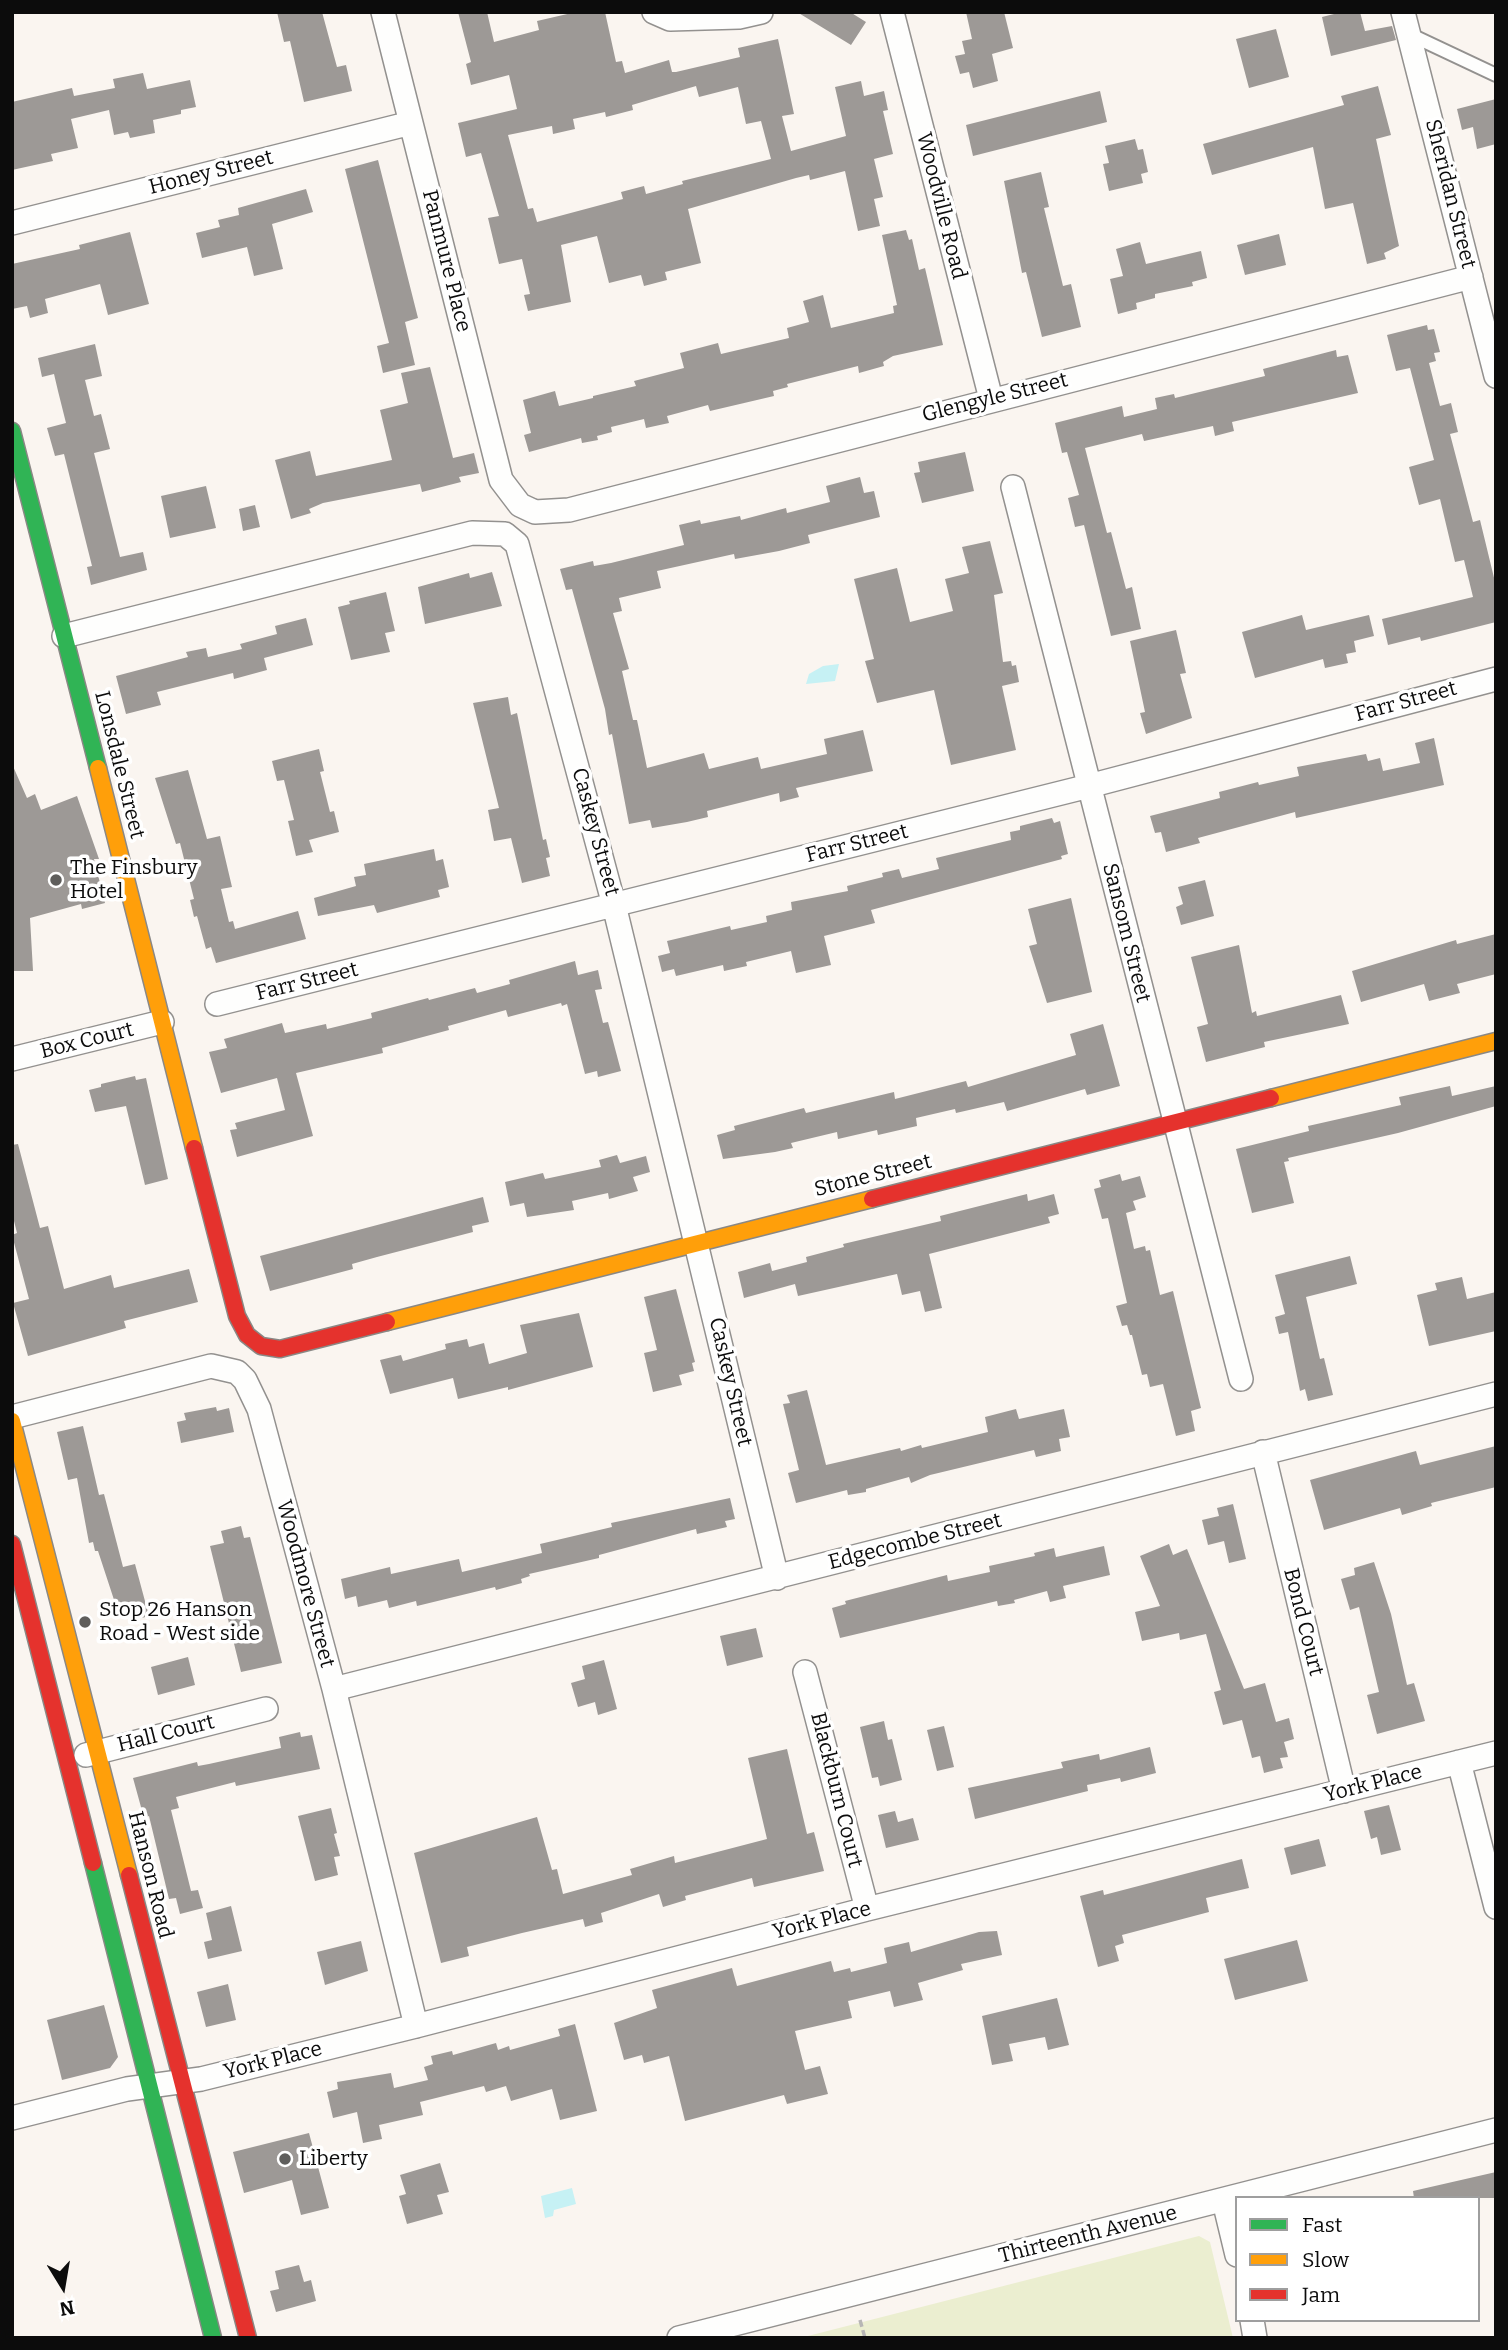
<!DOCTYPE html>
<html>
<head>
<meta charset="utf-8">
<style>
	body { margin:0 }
	#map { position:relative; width:1508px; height:2350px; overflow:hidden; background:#faf5f0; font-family:Bitter,serif }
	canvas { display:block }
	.frame { position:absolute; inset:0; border:14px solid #0c0c0c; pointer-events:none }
	.legend { position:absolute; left:1235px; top:2196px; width:245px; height:126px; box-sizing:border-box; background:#fff; border:2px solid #9e9e9e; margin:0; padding:9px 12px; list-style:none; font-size:21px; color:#0c0c0c }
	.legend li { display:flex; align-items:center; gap:14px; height:35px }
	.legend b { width:35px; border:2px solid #9e9e9e }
	.north { position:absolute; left:28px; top:2252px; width:70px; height:70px; -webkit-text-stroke:5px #fff; paint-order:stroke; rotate:169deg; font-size:19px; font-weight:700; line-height:28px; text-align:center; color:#0c0c0c }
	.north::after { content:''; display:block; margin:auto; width:24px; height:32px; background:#0c0c0c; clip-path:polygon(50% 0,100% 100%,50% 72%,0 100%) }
</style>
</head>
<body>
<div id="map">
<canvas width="1508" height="2350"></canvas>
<div class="frame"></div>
<ul class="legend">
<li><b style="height:9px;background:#30b455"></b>Fast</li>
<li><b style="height:9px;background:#ff9f0a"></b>Slow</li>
<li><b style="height:9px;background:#e5322d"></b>Jam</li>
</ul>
<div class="north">N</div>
</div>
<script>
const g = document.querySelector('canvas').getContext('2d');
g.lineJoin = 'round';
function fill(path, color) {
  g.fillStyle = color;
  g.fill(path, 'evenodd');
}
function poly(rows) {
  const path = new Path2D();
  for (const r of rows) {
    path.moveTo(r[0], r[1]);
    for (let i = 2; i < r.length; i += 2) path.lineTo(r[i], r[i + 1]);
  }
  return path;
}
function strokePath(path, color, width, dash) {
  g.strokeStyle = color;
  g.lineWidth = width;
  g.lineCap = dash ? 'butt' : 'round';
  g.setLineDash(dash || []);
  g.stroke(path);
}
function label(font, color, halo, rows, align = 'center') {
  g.font = font + ' Bitter,serif';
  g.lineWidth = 7;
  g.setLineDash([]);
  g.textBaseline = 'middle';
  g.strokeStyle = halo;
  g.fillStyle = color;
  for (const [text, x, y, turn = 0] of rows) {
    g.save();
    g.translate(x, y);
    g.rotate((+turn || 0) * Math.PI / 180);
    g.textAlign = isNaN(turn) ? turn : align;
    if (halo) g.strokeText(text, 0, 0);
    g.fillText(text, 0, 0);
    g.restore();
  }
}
fill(poly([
	[1199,2236,1210,2242,1233,2338,800,2338]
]), '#ebeed0');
fill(poly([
	[839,664,835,681,806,684,809,674,823,666],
	[572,2188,576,2204,554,2210,553,2216,545,2218,541,2196]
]), '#c6f1f4');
fill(poly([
	[277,12,322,12,337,67,346,65,352,91,304,102,290,41,284,42],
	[458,12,487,12,494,42,539,30,537,21,576,12,605,12,616,62,622,61,625,73,669,60,672,72,676,72,740,57,738,48,778,39,794,114,782,116,791,151,846,136,835,87,861,81,864,96,884,91,888,110,883,111,893,154,874,159,883,197,874,199,880,226,858,231,845,171,810,180,809,175,796,178,688,209,701,263,665,272,667,280,644,286,641,275,609,283,597,236,561,245,571,302,528,311,524,295,530,294,522,259,499,264,488,218,499,216,481,153,466,157,458,123,517,109,509,75,471,85,466,64,471,62],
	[696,86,699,97,738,87,746,124,761,121,771,159,682,181,683,184,646,194,644,186,621,192,623,199,537,222,533,208,528,209,508,135,552,126,553,134,575,129,573,119,605,112,606,117,633,110,632,105],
	[797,12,850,12,866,22,851,45],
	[966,12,1004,12,1013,48,992,54,998,81,973,88,969,72,960,74,955,56,965,54,962,41,972,39],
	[1342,12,1360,12,1365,31,1392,26,1396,40,1331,56,1322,17],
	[1276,29,1289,77,1249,88,1236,39],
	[143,73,147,89,190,80,196,107,181,110,181,114,153,120,155,133,130,138,128,132,114,135,109,110,71,119,78,148,51,154,53,161,12,170,12,102,72,88,74,96,115,88,113,79],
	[1378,86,1391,135,1376,139,1399,246,1384,253,1386,259,1367,264,1353,203,1325,209,1313,147,1212,175,1203,144,1344,105,1341,96],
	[1100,91,1107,122,973,156,966,125],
	[1496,99,1496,144,1477,149,1473,127,1462,130,1457,109],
	[1135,139,1138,150,1143,149,1148,172,1141,174,1143,183,1109,191,1103,164,1109,163,1105,146],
	[378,160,418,318,405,322,415,365,383,373,377,346,389,343,345,169],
	[1041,172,1049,207,1044,208,1063,286,1071,284,1081,327,1042,337,1026,272,1022,273,1004,181],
	[306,189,313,212,272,224,283,269,254,276,247,247,202,258,196,233,220,227,218,220,239,215,238,208],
	[906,230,909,240,912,239,919,270,925,268,943,345,893,356,883,362,884,366,859,373,858,366,787,384,788,387,773,391,774,396,710,411,708,405,667,416,669,423,646,428,644,419,611,427,612,432,597,436,598,440,582,443,581,438,529,452,524,435,531,433,523,400,555,391,559,406,593,398,593,396,636,386,634,381,684,368,680,353,718,343,721,354,789,338,787,328,809,322,803,301,823,295,831,328,894,313,893,306,897,305,882,235],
	[130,232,149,304,108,315,100,284,45,299,48,313,30,318,27,306,12,309,12,264,80,249,79,245],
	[1279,234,1286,265,1245,275,1237,245],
	[1140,242,1146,264,1201,251,1207,278,1192,282,1193,286,1155,294,1155,298,1136,303,1137,309,1118,314,1110,279,1123,276,1116,249],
	[1427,325,1428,330,1434,329,1440,352,1434,353,1436,361,1429,363,1440,406,1451,403,1458,432,1450,434,1473,522,1480,520,1496,586,1496,622,1421,641,1420,637,1388,645,1382,619,1473,597,1464,560,1455,562,1440,499,1419,505,1409,467,1434,460,1410,368,1396,371,1387,335],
	[95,344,102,376,85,380,94,416,101,414,110,449,94,453,120,557,143,552,147,570,91,585,87,567,92,566,64,454,55,456,47,428,66,423,58,391,54,374,42,377,38,358],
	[1336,350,1337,357,1348,355,1358,393,1232,422,1234,431,1215,436,1213,426,1144,441,1142,434,1085,448,1107,533,1111,532,1126,589,1132,587,1141,629,1111,636,1084,525,1075,527,1068,498,1079,495,1067,452,1062,453,1055,423,1122,406,1124,417,1157,409,1155,398,1174,394,1175,398,1265,376,1263,369],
	[430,367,453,458,474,453,479,473,459,477,461,482,422,492,420,484,323,503,309,509,311,513,291,519,275,460,310,451,316,476,392,460,380,410,408,403,401,373],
	[965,452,974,491,922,503,914,473,920,472,918,462],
	[860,477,864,493,874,491,880,517,808,535,810,543,779,551,735,559,734,554,657,571,661,588,619,598,622,611,613,613,629,669,622,671,633,720,637,720,647,768,704,753,709,769,758,757,761,769,827,754,824,739,863,730,873,771,796,788,799,797,780,802,779,793,707,811,708,817,687,822,652,828,650,820,629,824,612,734,609,735,605,709,572,589,566,590,560,569,593,561,594,566,611,563,684,545,679,525,700,520,701,524,740,516,741,520,786,508,787,513,830,502,826,486],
	[206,486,216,528,170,538,161,496],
	[255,505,260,527,243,531,239,509],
	[990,541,1003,593,994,595,1003,662,1011,661,1012,666,1016,665,1019,682,1002,686,1016,750,951,765,934,690,877,703,865,661,874,659,854,579,897,568,910,622,953,611,945,579,969,573,962,547],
	[492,572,502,606,425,624,418,587,469,573,470,578],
	[386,592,395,631,385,633,390,652,351,660,338,607,350,604,349,601],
	[1302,615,1306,630,1369,615,1374,636,1354,641,1356,652,1346,654,1348,663,1325,668,1323,659,1255,678,1242,632],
	[306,618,313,645,264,658,267,670,234,679,233,673,157,692,161,705,126,714,116,676,188,657,186,652,206,648,208,657,242,649,240,644,277,634,275,626],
	[1176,630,1186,673,1180,674,1192,718,1146,734,1140,713,1145,712,1130,641],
	[508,697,511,715,517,713,543,840,546,839,550,857,546,858,550,876,522,883,511,838,494,841,488,810,499,808,473,703],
	[1434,738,1444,785,1296,818,1295,812,1198,838,1200,843,1166,852,1161,832,1155,833,1150,816,1220,798,1219,792,1258,782,1259,785,1299,776,1297,767,1366,754,1368,761,1380,758,1383,771,1420,763,1415,743],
	[319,749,324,771,320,772,330,812,334,811,339,832,309,840,313,852,296,856,288,821,294,820,284,780,277,781,272,761],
	[12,764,27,798,35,794,41,810,77,796,99,859,94,859,105,903,82,909,81,904,30,918,33,971,12,971],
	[188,770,207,839,220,836,232,887,221,889,229,922,233,921,235,929,298,911,306,939,216,963,211,947,206,949,197,916,194,917,190,900,194,899,180,843,176,844,155,778],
	[1052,818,1054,823,1060,821,1068,854,1061,856,1062,859,871,910,875,923,824,936,831,965,796,973,791,951,746,962,747,966,724,971,723,965,676,976,674,969,662,972,658,956,670,953,667,941,730,926,731,930,767,922,766,916,792,910,791,902,848,891,847,886,883,877,882,873,899,869,902,878,939,869,936,858,1011,840,1010,832,1020,830,1020,826],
	[434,849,436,861,443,859,449,887,438,890,440,897,377,913,374,905,318,916,314,898,356,886,354,877,366,875,364,864],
	[1205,880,1214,916,1181,925,1176,907,1183,904,1178,887],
	[1071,898,1092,992,1047,1003,1029,946,1037,944,1028,909],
	[1496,934,1496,974,1457,984,1460,993,1429,1001,1424,984,1361,1002,1352,971,1456,940,1457,944],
	[1239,945,1252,1013,1256,1011,1257,1016,1341,995,1349,1024,1264,1042,1265,1047,1206,1062,1197,1027,1208,1024,1191,957],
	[575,961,578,975,598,970,602,989,595,990,603,1023,608,1022,621,1071,598,1077,597,1071,585,1074,567,1004,562,1006,561,1003,508,1017,506,1010,448,1026,449,1030,382,1048,383,1053,296,1073,313,1136,237,1157,230,1130,237,1129,235,1123,285,1110,277,1078,221,1093,209,1052,227,1048,224,1039,282,1023,285,1033,326,1024,327,1029,372,1018,371,1013,428,998,429,1000,475,988,477,993,510,984,509,980],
	[1103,1024,1120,1086,1087,1095,1085,1089,1007,1111,1004,1102,956,1113,955,1109,916,1118,917,1126,878,1135,877,1130,838,1139,837,1132,791,1143,793,1148,775,1152,723,1159,717,1135,735,1130,734,1126,804,1108,806,1113,894,1092,895,1099,966,1081,968,1087,1076,1055,1070,1034],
	[135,1076,136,1080,146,1078,168,1179,145,1185,126,1106,95,1112,89,1090,101,1087,101,1084],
	[1450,1086,1452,1096,1496,1086,1496,1106,1398,1133,1288,1158,1289,1161,1284,1162,1294,1203,1252,1213,1236,1149,1309,1131,1308,1126,1401,1105,1399,1097],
	[18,1144,40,1228,48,1226,64,1289,111,1275,114,1288,189,1269,198,1302,124,1321,126,1328,28,1356,13,1303,29,1299,12,1235,17,1233,12,1213,12,1145],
	[617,1155,620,1163,646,1156,650,1172,633,1177,638,1191,609,1199,608,1193,572,1201,574,1210,527,1217,524,1203,510,1206,505,1182,543,1173,545,1179,601,1167,599,1160],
	[1120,1174,1122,1181,1140,1176,1146,1197,1133,1201,1136,1210,1126,1213,1134,1249,1145,1246,1146,1251,1150,1250,1160,1295,1173,1291,1201,1408,1191,1411,1195,1431,1176,1436,1163,1384,1150,1387,1147,1374,1142,1375,1132,1335,1130,1335,1127,1325,1122,1326,1116,1306,1127,1303,1108,1218,1102,1219,1094,1189,1101,1187,1099,1180],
	[1027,1194,1028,1201,1054,1194,1059,1214,1048,1217,1050,1223,929,1254,942,1308,925,1312,920,1291,902,1295,897,1274,798,1296,795,1284,744,1298,738,1272,770,1263,772,1271,807,1262,806,1257,844,1247,843,1244,941,1221,940,1216],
	[483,1197,489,1222,472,1226,473,1232,377,1257,352,1264,353,1269,270,1291,260,1256],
	[1350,1256,1357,1284,1306,1297,1320,1359,1324,1358,1333,1395,1308,1401,1305,1389,1300,1391,1288,1332,1279,1334,1275,1317,1285,1314,1275,1275],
	[1462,1277,1467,1299,1496,1292,1496,1331,1429,1346,1417,1295,1437,1290,1435,1283],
	[676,1289,695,1362,692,1363,694,1371,679,1375,682,1385,653,1392,644,1353,657,1350,644,1297],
	[579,1313,593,1367,508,1390,508,1387,458,1399,453,1378,390,1394,380,1360,401,1355,403,1361,446,1349,445,1344,467,1339,469,1347,484,1343,489,1364,527,1353,520,1325],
	[807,1390,826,1465,900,1448,901,1451,921,1445,922,1448,988,1432,985,1417,1016,1409,1019,1419,1064,1409,1070,1437,1059,1439,1061,1451,1036,1457,1034,1450,930,1475,911,1483,909,1477,866,1489,866,1492,848,1495,847,1490,796,1503,788,1473,799,1470,783,1404,790,1403,787,1395],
	[216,1407,217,1411,229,1408,234,1432,181,1443,177,1422,186,1420,184,1413],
	[83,1426,99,1495,104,1494,123,1567,135,1564,149,1616,131,1621,128,1609,118,1612,98,1551,95,1551,93,1542,89,1543,77,1478,68,1480,57,1432],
	[1496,1446,1496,1487,1431,1503,1432,1506,1402,1515,1400,1508,1324,1530,1310,1480,1416,1451,1420,1465],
	[730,1498,735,1519,725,1521,727,1527,697,1534,696,1529,599,1555,599,1558,529,1574,530,1576,521,1579,522,1583,496,1590,495,1587,417,1606,416,1601,389,1608,387,1600,358,1607,356,1596,345,1599,341,1579,390,1567,391,1574,459,1559,462,1572,542,1553,540,1544,612,1527,611,1523],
	[1233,1504,1246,1559,1229,1563,1224,1541,1208,1545,1202,1520,1219,1516,1217,1508],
	[241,1526,244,1538,250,1537,282,1663,241,1672,210,1546,224,1543,221,1531],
	[1169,1544,1173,1555,1187,1549,1244,1689,1265,1683,1276,1722,1289,1718,1294,1739,1284,1742,1288,1757,1280,1758,1283,1768,1264,1773,1260,1756,1252,1758,1242,1720,1223,1725,1214,1692,1221,1690,1206,1634,1180,1640,1179,1633,1142,1641,1135,1612,1160,1606,1140,1556],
	[1104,1546,1110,1575,1063,1586,1066,1598,1050,1602,1047,1591,1014,1600,1015,1603,998,1606,997,1601,840,1638,832,1608,846,1604,845,1601,947,1575,948,1581,990,1572,989,1566,1035,1556,1034,1553,1054,1548,1056,1557],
	[1374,1562,1391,1614,1407,1685,1414,1683,1425,1721,1377,1734,1367,1695,1379,1692,1359,1607,1350,1610,1341,1579,1355,1575,1354,1568],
	[756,1628,763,1657,727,1666,720,1636],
	[188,1657,195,1685,158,1695,151,1667],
	[604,1660,617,1709,598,1715,595,1702,578,1707,571,1683,585,1679,582,1666],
	[884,1721,888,1740,892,1739,902,1780,880,1786,878,1777,872,1778,860,1727],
	[944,1726,954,1767,937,1771,927,1730],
	[300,1732,301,1737,312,1735,320,1769,236,1786,235,1782,176,1797,179,1808,171,1810,191,1891,198,1890,203,1908,180,1914,176,1898,169,1899,149,1816,144,1818,133,1778,197,1762,198,1766,209,1764,281,1748,279,1737],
	[1150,1747,1156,1773,1121,1782,1120,1778,1087,1785,1088,1791,975,1819,968,1788,1063,1768,1061,1762,1099,1754,1100,1760],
	[787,1749,807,1834,814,1832,824,1871,754,1887,752,1878,685,1896,686,1900,663,1907,659,1894,601,1913,603,1922,585,1927,583,1919,522,1933,467,1947,469,1956,441,1963,414,1853,537,1817,552,1870,557,1869,563,1894,632,1875,630,1869,674,1856,675,1863,767,1839,748,1758],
	[1389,1805,1401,1850,1381,1855,1377,1837,1371,1839,1364,1811],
	[331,1808,337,1833,334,1834,340,1856,334,1857,338,1875,315,1881,298,1816],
	[895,1811,898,1822,913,1818,919,1840,886,1848,878,1815],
	[1319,1839,1326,1866,1291,1875,1284,1848],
	[1242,1859,1249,1888,1206,1898,1209,1912,1122,1935,1124,1943,1115,1946,1119,1961,1098,1967,1080,1896,1103,1890,1104,1895],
	[231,1906,242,1951,208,1959,204,1942,212,1940,206,1913],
	[997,1931,1002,1955,961,1964,963,1970,918,1983,923,2000,894,2007,890,1991,848,2001,852,2018,795,2031,805,2070,820,2066,828,2094,787,2104,784,2095,685,2121,669,2056,644,2063,642,2055,624,2060,614,2023,657,2008,652,1990,732,1968,737,1986,831,1961,834,1972,850,1968,851,1972,887,1963,884,1948,909,1942,911,1952,979,1932],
	[1297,1940,1308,1981,1235,2000,1224,1959],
	[361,1941,368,1971,325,1985,317,1952],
	[228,1984,236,2020,206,2027,197,1992],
	[1057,1998,1069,2045,1048,2050,1045,2037,1009,2044,1013,2061,992,2065,982,2016],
	[104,2005,118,2057,110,2068,62,2080,47,2020],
	[575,2024,597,2111,560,2120,552,2089,511,2101,506,2086,486,2092,484,2086,420,2102,423,2115,379,2125,382,2139,363,2143,357,2112,333,2118,327,2092,338,2089,337,2082,391,2073,394,2088,428,2080,424,2067,433,2064,431,2056,452,2051,453,2055,496,2043,498,2050,509,2046,510,2050,560,2036,558,2029],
	[309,2133,329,2208,301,2215,292,2180,244,2193,233,2152],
	[440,2163,449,2192,437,2195,443,2214,407,2224,399,2196,406,2194,400,2175],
	[1496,2172,1496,2198,1414,2198,1413,2191],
	[299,2265,304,2282,311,2280,316,2301,276,2312,270,2291,279,2289,275,2271]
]), '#9d9996');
const lane = poly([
	[1409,34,1496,75]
]);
const street = poly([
	[383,12,501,480,520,505,535,512,569,510,1471,277],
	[654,12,670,19,739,17,761,12],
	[892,12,991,399],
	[1403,12,1496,376],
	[12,223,411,123],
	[1013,487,1241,1379],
	[64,636,472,533,505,534,517,544,614,905,777,1578],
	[217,1004,1089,786,1496,679],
	[12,1059,162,1022],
	[12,1417,211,1366,237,1372,245,1380,259,1409,334,1689,416,2026],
	[1263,1452,1344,1791],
	[805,1672,867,1909],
	[334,1689,1496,1394],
	[86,1755,266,1709],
	[1459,1762,1496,1907],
	[12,2118,127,2089,201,2079,416,2026,867,1909,1496,1753],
	[1224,2201,1237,2255],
	[1252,2320,1255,2338],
	[679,2338,1496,2130]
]);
const fast = poly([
	[12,431,98,768],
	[93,1863,213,2338]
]);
const slow = poly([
	[98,768,194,1148],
	[1271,1098,1496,1041],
	[387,1322,872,1199],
	[12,1421,129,1875]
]);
const jam = poly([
	[194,1148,237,1316,247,1335,261,1346,280,1349,387,1322],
	[872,1199,1271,1098],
	[12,1544,93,1863],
	[129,1875,248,2338]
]);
strokePath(lane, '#93918f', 16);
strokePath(street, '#93918f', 26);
strokePath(fast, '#8a8885', 19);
strokePath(slow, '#8a8885', 19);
strokePath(jam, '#8a8885', 19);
strokePath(poly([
	[860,2320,865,2338]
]), '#b7b6b5', 3.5, [7, 3.5]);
strokePath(lane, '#fefefd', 12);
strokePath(street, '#fefefd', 23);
strokePath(fast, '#30b455', 16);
strokePath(slow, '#ff9f0a', 16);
strokePath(jam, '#e5322d', 16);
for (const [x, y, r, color] of [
	[56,880,7,"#5f5e5c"],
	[85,1622,7,"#5f5e5c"],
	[285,2159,7,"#5f5e5c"]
]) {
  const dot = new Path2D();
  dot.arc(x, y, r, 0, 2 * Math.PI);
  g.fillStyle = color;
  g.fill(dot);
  strokePath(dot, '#fff', 2.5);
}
label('21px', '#0c0c0c', '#fff', [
	["Honey Street",211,173,-14],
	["Sheridan Street",1450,194,76],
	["Woodville Road",941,206,76],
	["Panmure Place",446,261,76],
	["Glengyle Street",995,398,-14],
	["Farr Street",1406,702,-15],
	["Lonsdale Street",119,765,76],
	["Caskey Street",595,832,75],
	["Farr Street",857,844,-14],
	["Sansom Street",1126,933,76],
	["Farr Street",307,982,-14],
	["Box Court",87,1041,-14],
	["Stone Street",873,1176,-14],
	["Caskey Street",730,1382,77],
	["Edgecombe Street",915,1542,-14],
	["Woodmore Street",305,1584,75],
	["Bond Court",1303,1622,76],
	["Hall Court",166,1734,-14],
	["York Place",1373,1784,-14],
	["Blackburn Court",836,1790,76],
	["Hanson Road",150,1875,76],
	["York Place",822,1921,-14],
	["York Place",273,2061,-14],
	["Thirteenth Avenue",1088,2235,-14]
]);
label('21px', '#0c0c0c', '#fff', [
	["The Finsbury",70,868],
	["Hotel",70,892],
	["Stop 26 Hanson",99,1610],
	["Road - West side",99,1634],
	["Liberty",299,2159]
], 'left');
</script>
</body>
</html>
